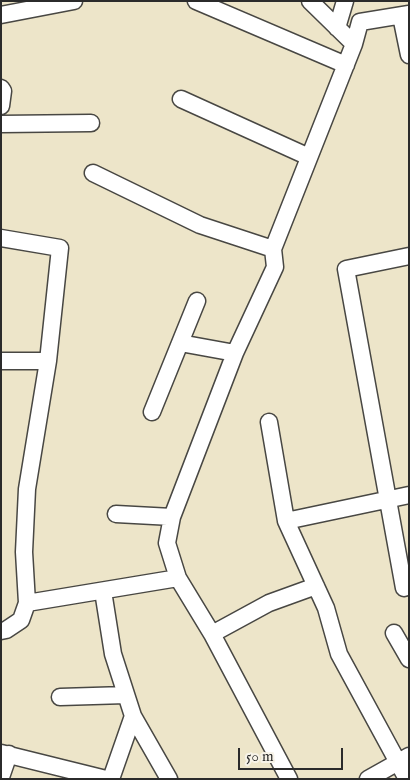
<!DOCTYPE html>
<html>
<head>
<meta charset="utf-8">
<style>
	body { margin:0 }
	#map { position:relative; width:410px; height:780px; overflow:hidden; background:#ede5c9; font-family:"IM FELL English",serif }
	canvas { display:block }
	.frame { position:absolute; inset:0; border:2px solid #2b2b2b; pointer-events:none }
	.scale { position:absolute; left:238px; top:748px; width:105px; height:22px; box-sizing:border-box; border:2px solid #2b2b2b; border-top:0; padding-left:6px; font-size:15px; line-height:18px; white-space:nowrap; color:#2b2b2b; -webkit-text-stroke:4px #f7f3e8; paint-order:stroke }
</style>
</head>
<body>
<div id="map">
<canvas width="410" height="780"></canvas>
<div class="frame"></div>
<div class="scale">50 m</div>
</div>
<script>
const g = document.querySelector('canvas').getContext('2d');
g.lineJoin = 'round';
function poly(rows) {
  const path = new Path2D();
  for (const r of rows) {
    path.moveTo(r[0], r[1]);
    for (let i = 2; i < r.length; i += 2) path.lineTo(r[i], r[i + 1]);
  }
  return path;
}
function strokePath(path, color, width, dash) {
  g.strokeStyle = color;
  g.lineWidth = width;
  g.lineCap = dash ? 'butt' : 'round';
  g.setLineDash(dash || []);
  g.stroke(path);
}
const street = poly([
	[196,1,346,65],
	[310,1,354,44],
	[1,15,74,1],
	[401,16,409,55],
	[337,28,345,1],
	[1,88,3,91,1,106],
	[181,99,309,157],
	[1,124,91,123],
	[93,173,200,225,273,249],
	[1,238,60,248,48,361,27,489,24,552,27,603,21,620,6,630,1,631],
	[180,343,235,353],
	[1,361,48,361],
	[152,412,197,301],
	[269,422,286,521,326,608,339,654,407,779],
	[116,514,172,517],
	[286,521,409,495],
	[404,588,346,269,409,256],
	[103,591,113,654,133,716,169,779],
	[27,603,178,578],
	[394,633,409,659],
	[212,634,269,603,316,586],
	[60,697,126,695],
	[1,753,106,779],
	[1,777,9,754],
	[111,779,133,716],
	[289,779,212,634,178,578,167,543,172,517,235,353,275,267,273,249,354,44,360,22,409,14],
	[368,779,409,756]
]);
strokePath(street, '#484743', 19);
strokePath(street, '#fff', 16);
</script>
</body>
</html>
